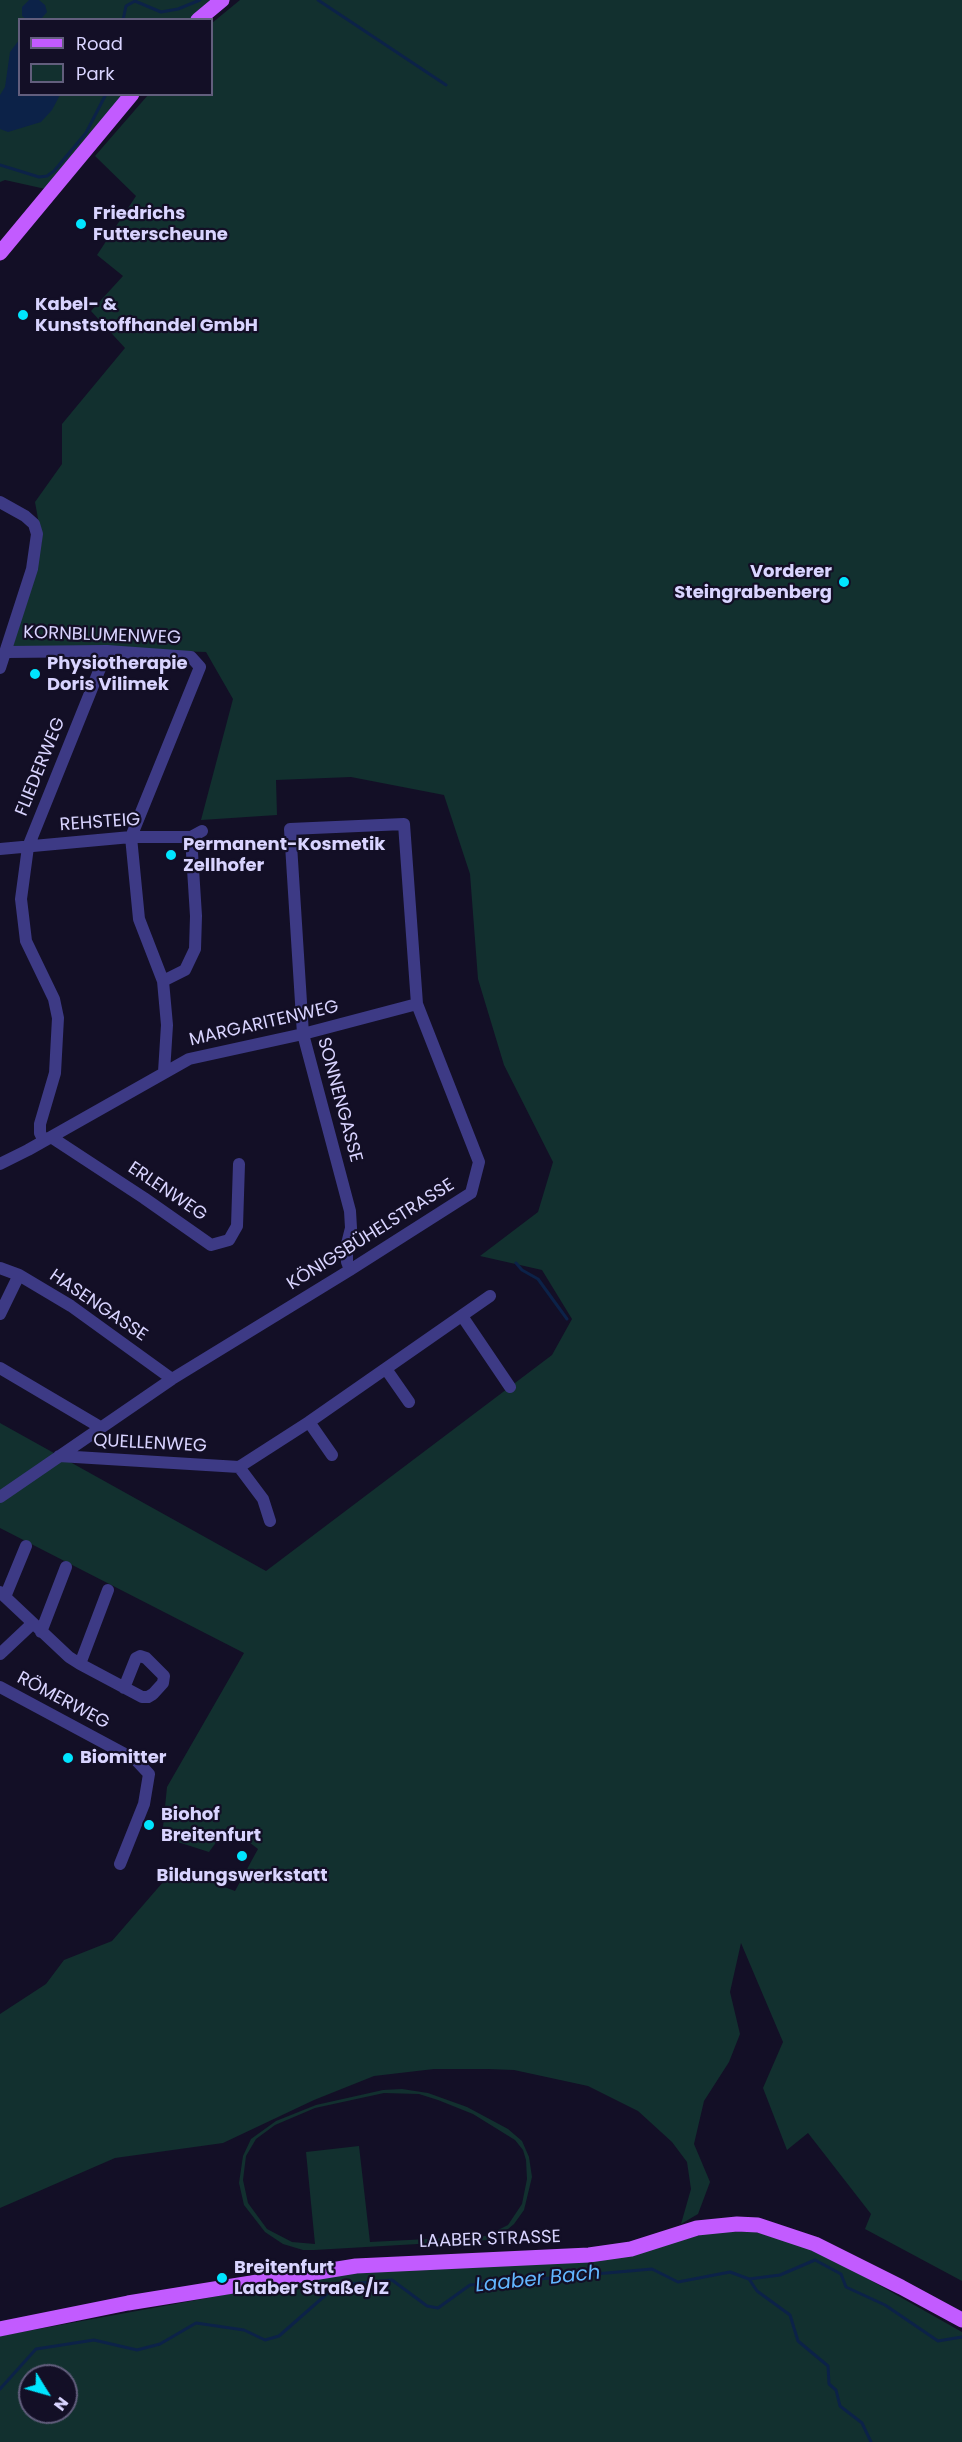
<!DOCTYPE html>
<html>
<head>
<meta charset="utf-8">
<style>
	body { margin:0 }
	#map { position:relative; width:962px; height:2442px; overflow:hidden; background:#130f26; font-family:Poppins,sans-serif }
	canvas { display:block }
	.legend { position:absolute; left:18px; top:18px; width:195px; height:78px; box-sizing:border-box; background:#130f26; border:2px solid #625e7d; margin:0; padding:8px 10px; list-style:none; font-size:18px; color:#d9d4ff }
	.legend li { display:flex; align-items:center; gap:12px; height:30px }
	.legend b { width:30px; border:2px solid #625e7d }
	.north { position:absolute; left:18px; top:2364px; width:60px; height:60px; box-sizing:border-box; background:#130f26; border:2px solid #625e7d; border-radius:50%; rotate:127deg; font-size:16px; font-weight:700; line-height:24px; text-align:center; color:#d9d4ff }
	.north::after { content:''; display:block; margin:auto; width:21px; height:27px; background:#00e5ff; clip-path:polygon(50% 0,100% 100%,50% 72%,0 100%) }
</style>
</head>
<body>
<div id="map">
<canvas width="962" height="2442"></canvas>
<ul class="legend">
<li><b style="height:8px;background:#c25bff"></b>Road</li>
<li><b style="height:16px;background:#12302f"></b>Park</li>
</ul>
<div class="north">N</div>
</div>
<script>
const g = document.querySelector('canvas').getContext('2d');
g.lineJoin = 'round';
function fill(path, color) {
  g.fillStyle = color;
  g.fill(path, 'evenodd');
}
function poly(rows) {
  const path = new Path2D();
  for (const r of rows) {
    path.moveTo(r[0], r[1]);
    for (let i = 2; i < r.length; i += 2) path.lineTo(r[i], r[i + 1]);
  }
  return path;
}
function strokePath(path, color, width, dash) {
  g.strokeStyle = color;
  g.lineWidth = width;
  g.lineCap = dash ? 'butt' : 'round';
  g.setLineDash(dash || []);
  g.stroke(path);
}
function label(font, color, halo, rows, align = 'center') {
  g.font = font + ' Poppins,sans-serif';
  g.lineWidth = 4.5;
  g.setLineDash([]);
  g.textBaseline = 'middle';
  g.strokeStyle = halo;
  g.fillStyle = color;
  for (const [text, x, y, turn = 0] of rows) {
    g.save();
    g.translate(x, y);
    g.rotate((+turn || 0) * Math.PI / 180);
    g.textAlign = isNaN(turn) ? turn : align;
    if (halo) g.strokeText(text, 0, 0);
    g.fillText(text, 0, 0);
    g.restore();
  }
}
fill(poly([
	[0,0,224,0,195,19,20,20,20,94,129,95,59,192,5,180,0,182],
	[240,0,962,0,962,2281,865,2229,871,2214,808,2133,787,2150,763,2088,783,2042,741,1943,730,1992,740,2034,729,2062,704,2101,694,2144,710,2182,698,2214,681,2224,691,2189,687,2162,672,2142,638,2111,588,2086,514,2070,488,2069,434,2069,374,2076,314,2100,223,2143,115,2158,0,2208,0,2014,46,1984,64,1960,112,1941,170,1874,185,1872,235,1891,258,1849,228,1826,209,1852,162,1837,167,1787,244,1653,0,1528,0,1423,266,1571,552,1355,572,1319,542,1270,480,1256,538,1212,553,1162,504,1065,478,979,470,874,444,795,351,777,276,780,277,815,201,820,233,699,206,652,13,646,42,541,35,502,62,464,62,424,125,348,91,311,123,276,97,255,136,196,95,156,148,95,212,94,212,23],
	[402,2089,428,2093,467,2107,508,2129,522,2141,529,2157,532,2177,524,2210,514,2224,501,2235,487,2240,314,2250,303,2250,283,2244,265,2232,244,2205,239,2183,243,2156,251,2139,276,2121,316,2105,383,2090],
	[384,2093,419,2094,438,2100,473,2114,515,2140,523,2150,526,2160,527,2179,522,2204,508,2225,486,2236,370,2242,359,2146,306,2152,315,2244,292,2242,267,2229,248,2203,243,2180,246,2156,256,2139,275,2125,315,2108],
	[711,2232,756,2232,817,2250,962,2332,962,2442,0,2442,0,2336,355,2271,660,2246],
	[30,2376,66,2376,66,2412,30,2412]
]), '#12302f');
fill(poly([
	[29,0,39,0,45,5,47,12,41,19,26,19,22,16,22,7],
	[19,40,20,94,60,95,52,110,41,122,8,132,0,129,0,95,5,87,10,52]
]), '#0c2248');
strokePath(poly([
	[318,0,446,85],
	[123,20,126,6,135,1,161,12,178,9,200,0],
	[0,165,39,177,47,176,54,171,86,133,106,94],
	[516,1263,522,1270,538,1279,567,1319],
	[749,2279,757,2291,790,2315,798,2341,828,2366,829,2384,836,2390,840,2406,862,2423,871,2442],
	[0,2389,36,2349,94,2340,137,2350,160,2344,196,2323,244,2330,265,2340,279,2336,337,2285,392,2280,427,2306,438,2308,470,2285,652,2269,678,2282,730,2272,749,2279,780,2275,815,2260,841,2274,846,2287,885,2305,938,2341,962,2337]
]), '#0c2248', 3);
strokePath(poly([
	[0,502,25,516,34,524,37,534,32,569,0,668],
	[7,652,107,651,191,657,200,667,131,837,139,919,163,981,167,1025,164,1072],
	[0,849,131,837,191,837,202,831],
	[163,981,185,970,195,949,196,916,191,837],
	[51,1137,144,1198,211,1245,229,1240,237,1226,239,1164],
	[44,1141,40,1133,40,1124,55,1073,58,1018,54,999,26,941,21,899,28,847,107,651],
	[0,1164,28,1150,189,1059,303,1034,417,1004],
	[0,1268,19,1275,71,1306,172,1379],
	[0,1314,19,1275],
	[462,1316,510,1387],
	[0,1368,100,1427],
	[386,1369,409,1402],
	[309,1422,332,1455],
	[59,1456,239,1467,309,1422,490,1296],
	[239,1467,263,1499,270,1521],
	[0,1497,172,1379,350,1270,471,1193,479,1162,417,1004,404,824,290,829,303,1034,350,1211,351,1228,347,1244,347,1262,350,1270],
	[0,1592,69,1657,80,1664,142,1697,148,1697,153,1694,163,1683,164,1676,146,1658,140,1656,136,1658,124,1688],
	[5,1597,26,1546],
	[41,1632,66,1567],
	[0,1654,32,1624],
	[80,1664,108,1590],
	[0,1687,136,1760,149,1774,144,1804,120,1864]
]), '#3d3a85', 12);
strokePath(poly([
	[198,20,222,0],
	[0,253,132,94],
	[0,2329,128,2303,356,2266,589,2255,631,2249,697,2228,737,2224,758,2225,815,2244,901,2287,962,2320]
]), '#c25bff', 15);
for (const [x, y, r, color] of [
	[81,224,6,"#00e5ff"],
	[23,315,6,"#00e5ff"],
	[844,582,6,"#00e5ff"],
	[35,674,6,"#00e5ff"],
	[171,855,6,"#00e5ff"],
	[68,1758,6,"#00e5ff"],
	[149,1825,6,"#00e5ff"],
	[242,1856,6,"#00e5ff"],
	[222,2278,6,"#00e5ff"]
]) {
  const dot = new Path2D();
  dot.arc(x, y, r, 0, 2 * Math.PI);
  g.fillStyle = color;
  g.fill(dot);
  strokePath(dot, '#130f26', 2);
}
label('bold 18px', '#d9d4ff', '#130f26', [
	["Friedrichs",93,214],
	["Futterscheune",93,235],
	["Kabel- &",35,305],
	["Kunststoffhandel GmbH",35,326],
	["Vorderer",832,572,"right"],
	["Steingrabenberg",832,593,"right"],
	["Physiotherapie",47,664],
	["Doris Vilimek",47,685],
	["Permanent-Kosmetik",183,845],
	["Zellhofer",183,866],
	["Biomitter",80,1758],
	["Biohof",161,1815],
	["Breitenfurt",161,1836],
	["Bildungswerkstatt",242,1876,"center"],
	["Breitenfurt",234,2268],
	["Laaber Straße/IZ",234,2289]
], 'left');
label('18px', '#d9d4ff', '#130f26', [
	["KORNBLUMENWEG",102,636,2],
	["FLIEDERWEG",41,767,-68],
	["REHSTEIG",100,823,-4],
	["MARGARITENWEG",264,1024,-13],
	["SONNENGASSE",339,1100,75],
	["ERLENWEG",167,1192,34],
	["KÖNIGSBÜHELSTRASSE",371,1235,-32],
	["HASENGASSE",98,1306,34],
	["QUELLENWEG",150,1444,3],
	["RÖMERWEG",63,1701,28],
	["LAABER STRASSE",490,2240,-2]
]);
label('italic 20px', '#62b6ff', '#130f26', [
	["Laaber Bach",538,2280,-6]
]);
</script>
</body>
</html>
